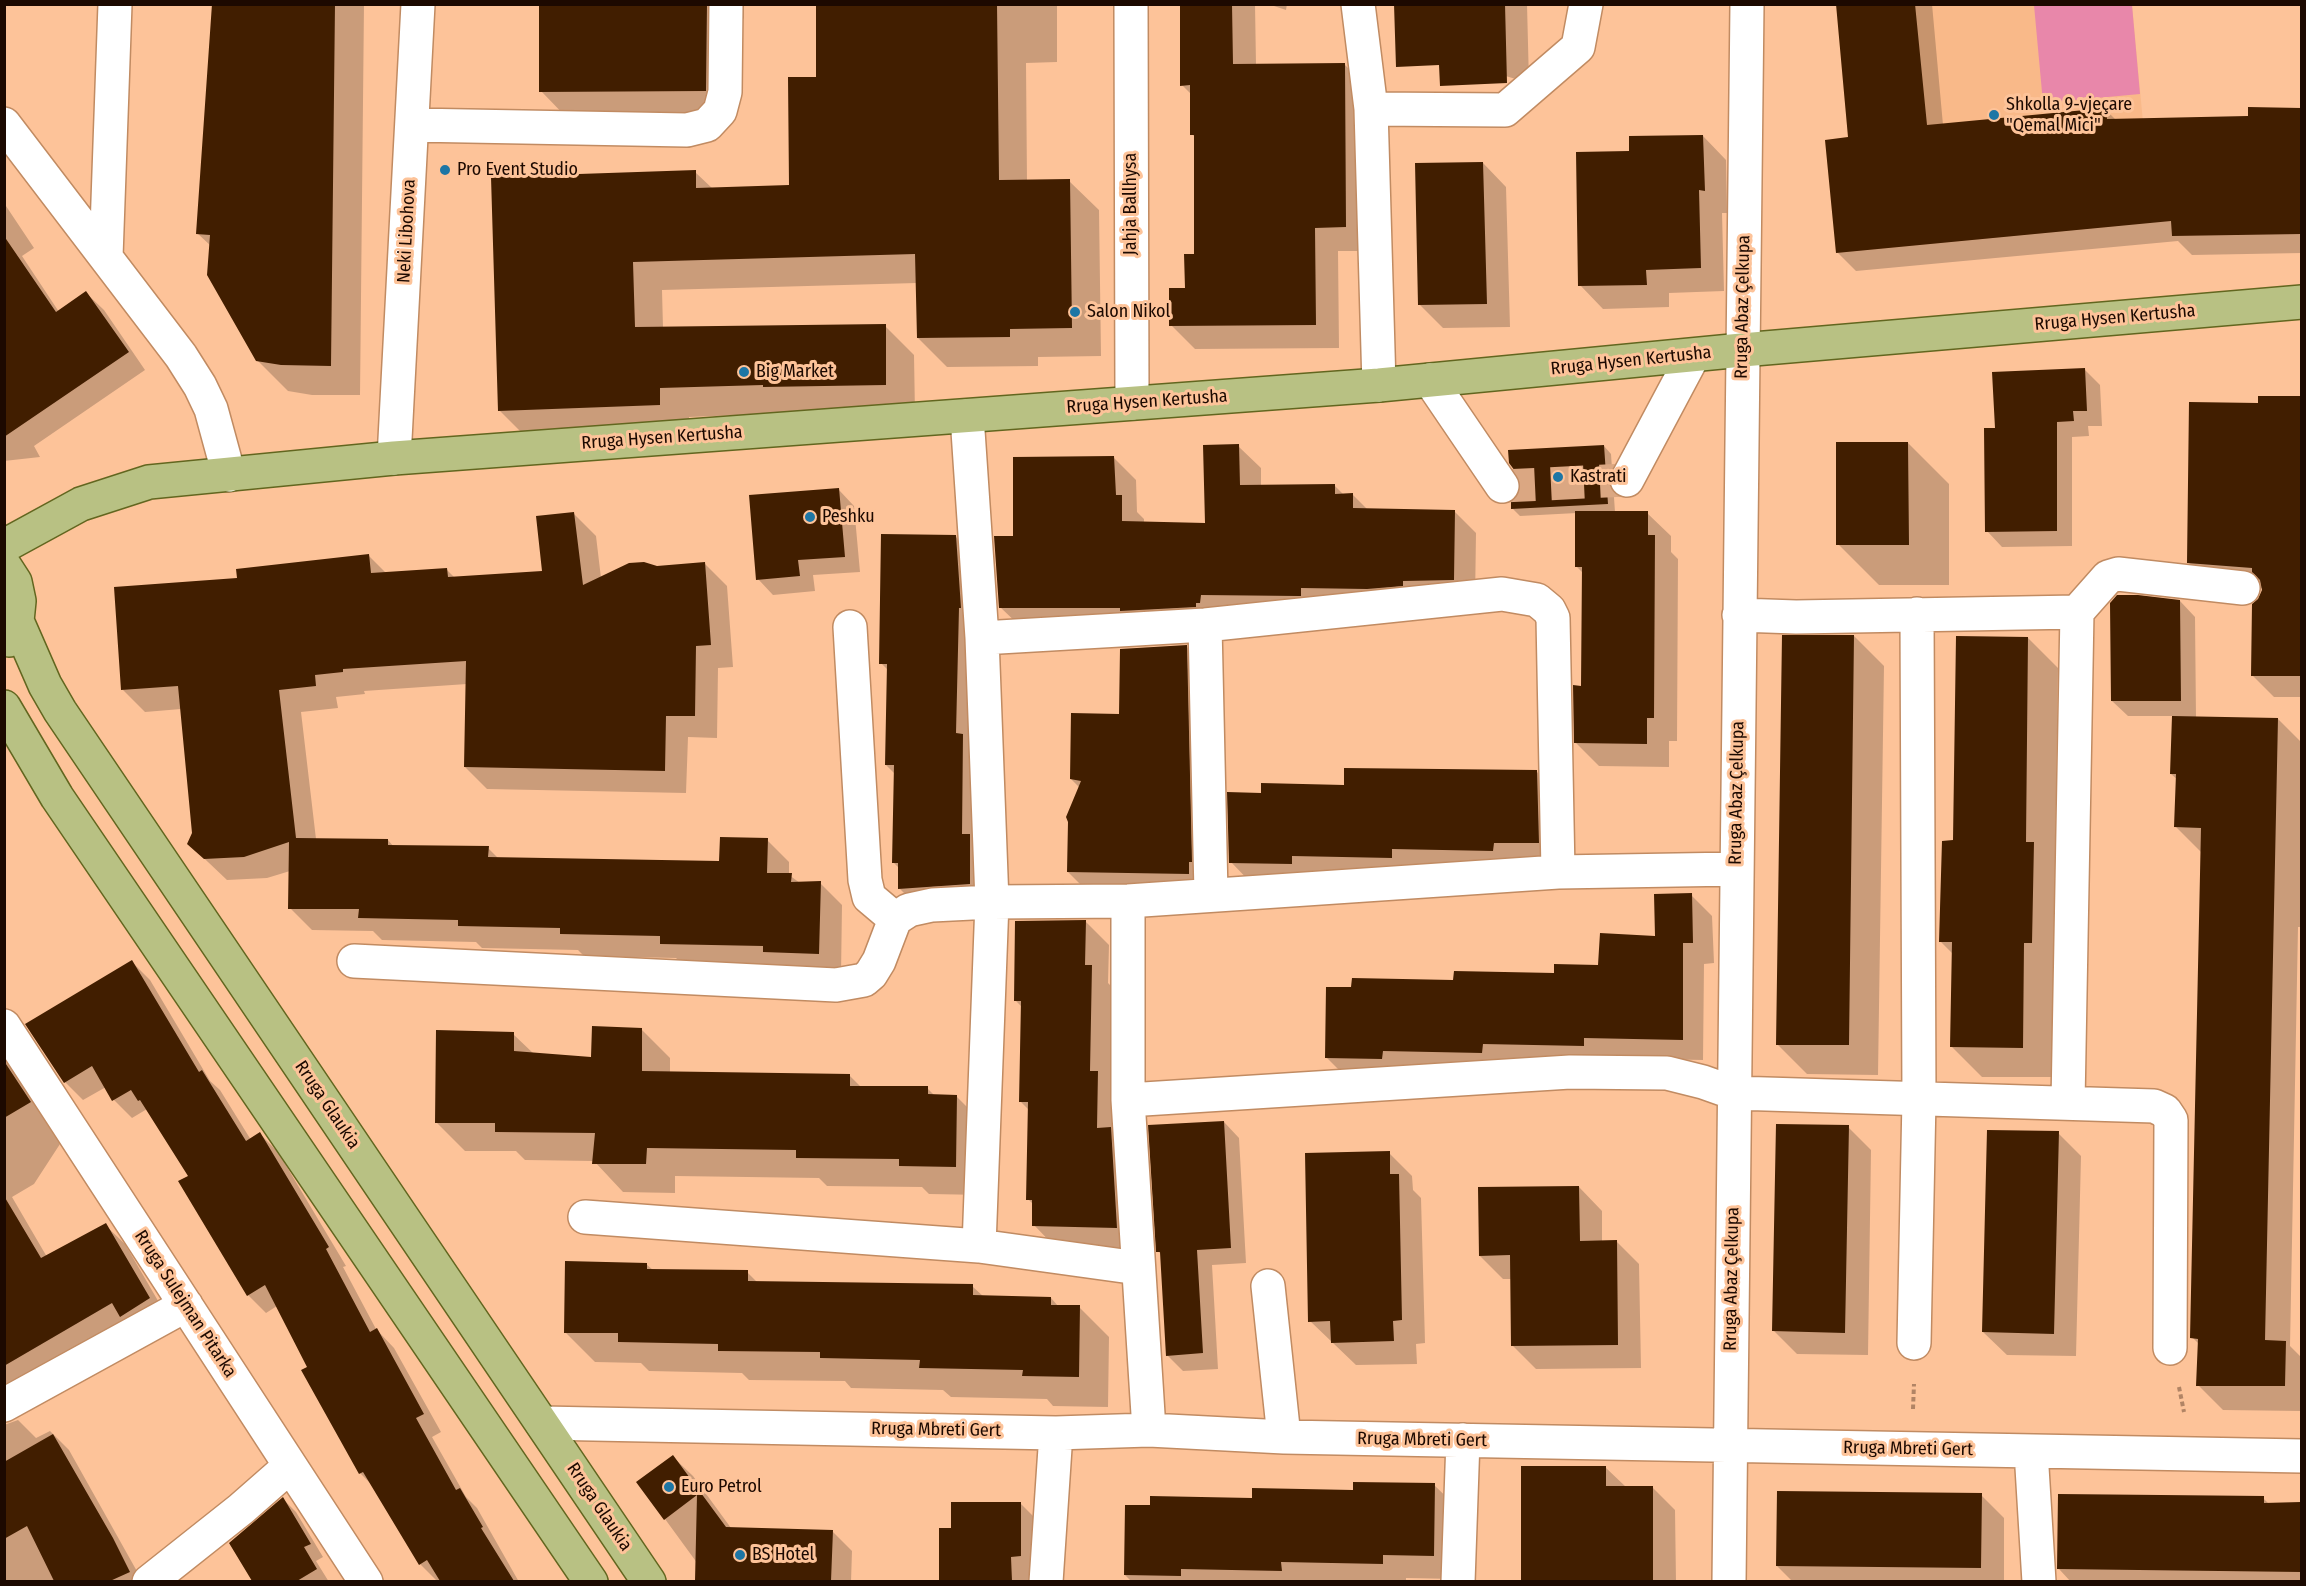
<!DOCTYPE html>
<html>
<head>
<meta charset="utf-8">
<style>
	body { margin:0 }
	#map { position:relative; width:2306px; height:1586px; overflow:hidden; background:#fdc399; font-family:"Fira Sans Condensed",sans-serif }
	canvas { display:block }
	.frame { position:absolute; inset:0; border:6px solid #1c0900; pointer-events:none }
</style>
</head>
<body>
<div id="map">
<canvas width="2306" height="1586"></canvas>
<div class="frame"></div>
</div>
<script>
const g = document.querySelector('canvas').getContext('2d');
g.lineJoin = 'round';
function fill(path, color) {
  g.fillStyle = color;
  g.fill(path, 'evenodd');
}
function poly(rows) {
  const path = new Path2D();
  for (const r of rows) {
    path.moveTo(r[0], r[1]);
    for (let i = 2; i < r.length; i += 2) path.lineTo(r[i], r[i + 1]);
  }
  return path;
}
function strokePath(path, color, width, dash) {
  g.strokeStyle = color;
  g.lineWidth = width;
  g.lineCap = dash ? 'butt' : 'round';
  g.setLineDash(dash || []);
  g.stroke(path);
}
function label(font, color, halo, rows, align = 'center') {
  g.font = font + ' "Fira Sans Condensed",sans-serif';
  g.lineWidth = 6;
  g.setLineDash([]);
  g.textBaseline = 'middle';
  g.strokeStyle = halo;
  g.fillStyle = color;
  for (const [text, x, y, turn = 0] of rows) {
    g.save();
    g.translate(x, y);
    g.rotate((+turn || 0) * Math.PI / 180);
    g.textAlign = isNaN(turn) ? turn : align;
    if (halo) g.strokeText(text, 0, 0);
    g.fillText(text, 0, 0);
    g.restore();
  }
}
fill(poly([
	[1836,5,2132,5,2150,197,2115,201,2117,226,1836,253,1825,140,1848,137]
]), '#f9b989');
fill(poly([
	[2034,5,2132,5,2140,94,2043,103]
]), '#e887aa');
fill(poly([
	[213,4,364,4,360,395,312,395,288,391,257,360,211,246,197,233],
	[540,4,744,4,744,18,738,24,736,34,734,120,570,121,541,91],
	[817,4,1057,4,1057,62,1026,63,1027,182,1069,181,1099,210,1101,356,1038,357,1038,366,947,367,918,338,917,283,662,290,663,328,885,326,914,355,915,414,792,413,689,417,689,434,528,439,499,410,695,172,713,189,790,187,818,79],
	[1181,4,1255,4,1256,65,1344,64,1368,88,1369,251,1338,251,1339,348,1195,349,1171,325,1186,289,1196,255,1196,138,1192,134,1191,94,1182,85],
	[1268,4,1287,4,1286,10],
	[1395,4,1527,4,1529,83,1419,50],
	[1837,4,1932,4,1943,125,2106,110,2116,120,2249,117,2249,109,2302,109,2302,253,2192,255,2178,241,1856,271,1837,252,1850,138],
	[1703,136,1726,160,1727,213,1722,213,1724,291,1669,293,1669,307,1603,309,1580,285,1631,153],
	[1483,163,1506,187,1510,327,1443,328,1420,305],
	[4,203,34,248,22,256,59,312,86,293,104,310,145,370,34,446,40,457,4,461],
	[2084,369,2100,385,2102,426,2088,426,2089,436,2072,437,2072,546,2002,547,1987,531,1996,430],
	[2259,397,2302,398,2302,697,2274,697,2252,675,2260,600,2263,588,2210,584,2188,562,2259,404],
	[1908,443,1949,484,1949,585,1879,585,1838,544],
	[1238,446,1261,468,1261,486,1334,485,1344,495,1352,494,1368,510,1454,511,1476,533,1475,602,1023,629,1000,607,1015,537,1113,457,1136,480,1137,512,1144,519,1144,523,1206,524],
	[1604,446,1611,454,1615,512,1647,513,1671,536,1671,552,1678,559,1677,741,1669,741,1669,767,1599,766,1576,743,1582,687,1583,573,1576,566,1577,513,1520,516,1513,509],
	[839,490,854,506,860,572,813,575,815,591,773,595,758,579],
	[574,514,596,536,601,578,657,568,705,564,727,586,733,667,718,668,717,738,688,737,686,793,487,789,465,767,467,684,364,691,365,694,336,697,338,708,301,712,316,839,388,840,394,847,488,848,499,859,721,862,767,840,789,862,789,875,800,883,820,883,842,905,841,975,684,966,676,958,584,956,578,950,482,948,476,942,382,940,373,931,312,930,290,908,290,871,267,878,227,880,189,844,193,833,181,709,145,712,123,690,238,579,368,555,386,573,447,570,455,578,544,572],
	[956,537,979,560,992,907,922,911,899,888,900,869,893,862,895,774,886,765,888,670,881,663],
	[2180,601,2195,617,2196,718,2278,719,2302,743,2302,927,2298,927,2290,1346,2302,1358,2302,1411,2223,1410,2198,1385,2199,1344,2192,1337,2201,852,2176,827,2178,780,2171,774,2174,716,2128,716,2112,701],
	[1854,636,1884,666,1878,1075,1807,1074,1777,1044],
	[2028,638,2058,668,2055,865,2063,873,2061,973,2054,973,2052,1077,1982,1077,1952,1047,1953,954,1941,942,1954,842],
	[1186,646,1208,669,1213,884,1090,894,1068,872,1080,788,1071,779,1120,716],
	[1537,772,1560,795,1561,866,1254,886,1231,862,1263,794],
	[1691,895,1712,916,1714,963,1704,964,1703,1060,1605,1058,1347,1078,1326,1057,1455,982,1555,974,1600,967,1656,937],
	[1086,922,1109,945,1108,983,1115,990,1140,1250,1057,1249,1034,1225,1034,1205,1028,1199,1030,1111,1021,1102,1022,1007,1015,1000],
	[132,962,150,980,210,1081,220,1090,251,1140,260,1134,278,1152,346,1266,343,1267,376,1329,394,1348,441,1432,432,1437,466,1497,477,1508,519,1582,438,1582,420,1564,375,1488,360,1473,303,1371,309,1367,277,1306,266,1313,248,1295,190,1176,147,1109,132,1118,114,1100,106,1087,83,1100,65,1082],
	[641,1029,670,1058,670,1073,849,1075,861,1087,927,1088,935,1096,956,1096,985,1125,984,1195,929,1194,922,1187,827,1186,819,1178,675,1176,675,1193,623,1192,594,1161,525,1160,516,1151,465,1151,436,1122,513,1034,534,1054,592,1058],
	[4,1060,18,1074,50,1122,47,1124,60,1144,34,1184,12,1197,47,1257,105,1225,125,1244,168,1318,7,1414,4,1423],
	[1224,1122,1239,1138,1246,1263,1212,1265,1218,1369,1183,1371,1167,1355,1162,1255,1158,1251],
	[1848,1127,1871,1150,1868,1355,1797,1354,1774,1331],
	[2058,1133,2081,1156,2076,1356,2007,1355,1983,1332],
	[1389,1153,1412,1176,1413,1190,1421,1198,1425,1343,1416,1344,1417,1364,1356,1365,1310,1321],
	[1579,1187,1602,1211,1602,1242,1616,1241,1639,1264,1641,1368,1536,1369,1513,1346,1511,1279,1503,1279,1480,1256],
	[646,1264,653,1270,747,1272,758,1283,972,1286,984,1297,1051,1298,1058,1306,1079,1307,1109,1337,1108,1407,1053,1406,1047,1399,951,1397,943,1390,851,1388,845,1381,749,1380,742,1373,649,1371,641,1363,595,1362,565,1332],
	[18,1420,36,1438,50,1431,69,1450,143,1582,4,1582,4,1425],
	[673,1457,693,1476,731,1528,832,1531,852,1551,851,1582,711,1582,638,1482],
	[1605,1467,1626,1487,1652,1487,1675,1510,1676,1582,1523,1582,1522,1468],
	[1434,1485,1458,1508,1456,1579,1406,1578,1406,1582,1132,1582,1125,1575,1253,1500],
	[1981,1495,2004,1518,2004,1582,1793,1582,1777,1566],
	[2263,1498,2269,1504,2302,1504,2302,1582,2071,1582,2059,1569],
	[283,1499,296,1512,323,1557,316,1561,329,1582,254,1582,231,1543],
	[1020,1503,1050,1533,1050,1582,941,1582,940,1530,952,1529]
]), '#0003');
fill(poly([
	[212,4,335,4,331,366,281,365,256,361,207,275,210,235,196,234],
	[539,4,707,4,706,91,539,92],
	[816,4,997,4,999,180,1070,179,1072,328,1010,329,1010,337,917,338,915,254,633,262,635,327,886,324,886,385,763,387,763,385,660,388,660,405,498,411,491,177,696,170,696,188,789,185,788,77,816,77],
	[1232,4,1233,64,1345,63,1346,227,1315,228,1316,325,1169,326,1169,288,1185,288,1184,254,1194,254,1194,135,1190,135,1190,85,1180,86,1180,5],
	[1394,4,1505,4,1507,83,1440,86,1439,65,1396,67],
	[1836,4,1915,4,1927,125,2106,108,2107,119,2248,116,2248,107,2301,108,2301,234,2172,236,2171,221,1836,253,1825,140,1848,137],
	[1703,135,1705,191,1699,190,1701,268,1646,270,1647,285,1578,286,1576,152,1629,151,1629,136],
	[1483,162,1487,304,1418,305,1415,163],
	[4,236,56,312,86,291,129,352,4,437],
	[2085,368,2087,411,2073,411,2074,421,2057,422,2057,531,1985,532,1984,428,1995,428,1992,372],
	[2258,396,2301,396,2300,609,2301,609,2301,676,2251,676,2252,604,2258,599,2262,590,2260,580,2252,572,2252,568,2187,563,2189,402,2258,403],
	[1836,442,1908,442,1909,545,1836,545],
	[1239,444,1240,485,1335,484,1335,494,1353,493,1353,508,1455,510,1454,580,1403,581,1403,586,1367,589,1301,588,1301,596,1298,596,1201,595,1200,603,1196,603,1196,607,1120,611,1120,608,999,608,994,536,1013,536,1013,457,1114,456,1116,495,1122,495,1122,521,1205,523,1203,445],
	[1604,445,1608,504,1511,509,1511,502,1519,495,1521,485,1518,475,1509,463,1508,450],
	[839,488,845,557,798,560,800,576,756,580,749,495],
	[1575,511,1648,511,1648,535,1655,535,1654,718,1647,718,1647,744,1574,743,1573,685,1581,686,1582,567,1575,567],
	[574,512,583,585,629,563,644,562,657,566,705,562,711,645,696,646,695,716,666,716,665,771,464,767,466,661,343,669,343,672,315,675,316,686,279,690,296,838,388,839,388,845,489,846,488,857,719,861,720,837,768,838,767,873,792,873,791,882,821,881,819,954,763,952,763,946,660,944,660,936,560,934,560,928,458,926,458,920,358,918,359,909,288,909,289,842,244,857,204,859,187,844,192,833,178,686,121,690,114,587,237,578,236,569,369,554,371,573,447,568,448,577,542,571,536,516],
	[881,534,956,535,961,608,959,608,956,733,963,734,962,834,970,834,970,884,898,889,898,863,892,863,894,765,885,765,887,664,879,664],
	[2117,595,2138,595,2180,600,2181,701,2111,701,2110,603],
	[1782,635,1854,635,1849,1045,1776,1045],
	[1956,636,2028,637,2026,842,2034,842,2032,943,2024,943,2023,1048,1950,1047,1952,942,1939,942,1942,841,1953,840],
	[1187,645,1192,862,1189,862,1189,874,1067,872,1068,822,1066,817,1081,781,1070,779,1071,713,1119,714,1120,649],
	[2172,716,2278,718,2265,1340,2286,1341,2285,1386,2196,1386,2198,1339,2190,1338,2201,828,2174,827,2176,774,2170,774],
	[1344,768,1537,770,1539,843,1494,843,1493,851,1392,849,1392,858,1292,856,1292,864,1229,863,1227,792,1261,793,1261,783,1344,785],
	[1692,893,1693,943,1683,943,1683,1040,1584,1038,1584,1046,1483,1044,1482,1053,1383,1051,1382,1059,1325,1058,1326,987,1351,987,1352,978,1453,980,1454,971,1554,973,1554,964,1598,965,1600,933,1655,936,1654,894],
	[1086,920,1085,965,1092,965,1090,1071,1098,1071,1097,1128,1111,1127,1117,1228,1032,1226,1032,1200,1026,1200,1028,1102,1019,1102,1021,1001,1014,1001,1015,921],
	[132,960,199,1072,202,1070,246,1141,260,1132,329,1247,326,1249,370,1332,377,1328,424,1414,416,1418,456,1490,460,1488,483,1527,481,1528,514,1581,440,1581,427,1560,419,1565,363,1472,359,1474,301,1370,307,1367,265,1285,247,1296,178,1181,188,1176,140,1100,138,1101,131,1090,112,1101,92,1066,64,1083,25,1024],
	[592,1026,642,1028,642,1071,850,1074,850,1086,928,1086,928,1094,957,1095,956,1167,899,1166,899,1159,796,1158,796,1150,647,1148,646,1164,592,1164,595,1133,495,1132,495,1123,435,1123,436,1030,514,1032,514,1051,591,1057],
	[4,1061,31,1102,4,1118],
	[1224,1121,1231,1248,1197,1250,1203,1353,1166,1356,1160,1252,1156,1252,1148,1125],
	[1776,1124,1849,1125,1845,1333,1772,1331],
	[1987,1130,2059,1131,2054,1334,1982,1332],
	[1390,1151,1390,1174,1399,1174,1402,1320,1393,1321,1394,1341,1331,1343,1330,1321,1308,1322,1305,1153],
	[1579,1186,1580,1241,1617,1240,1618,1345,1511,1346,1510,1255,1479,1256,1478,1187],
	[4,1196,41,1258,106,1223,150,1298,120,1317,112,1303,4,1366],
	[565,1261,647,1263,647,1269,748,1270,748,1281,973,1284,973,1295,1051,1297,1051,1305,1080,1305,1079,1377,1022,1376,1023,1370,919,1368,920,1360,820,1358,820,1352,718,1351,718,1344,618,1342,618,1333,564,1333],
	[53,1434,113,1538,130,1572,110,1581,54,1581,27,1526,4,1539,4,1462],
	[673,1455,726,1527,833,1530,831,1581,695,1581,697,1495,664,1520,636,1482],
	[1521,1466,1606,1466,1606,1486,1653,1486,1653,1581,1521,1581],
	[1353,1482,1435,1483,1434,1556,1383,1555,1383,1564,1281,1562,1282,1571,1181,1569,1181,1576,1124,1575,1125,1505,1150,1505,1150,1496,1252,1498,1252,1488,1353,1490],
	[1777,1491,1982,1493,1981,1568,1776,1566],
	[2058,1494,2264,1496,2264,1503,2301,1502,2301,1572,2057,1569],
	[283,1497,311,1544,304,1547,317,1569,297,1581,252,1581,229,1543],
	[951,1502,1021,1502,1021,1556,1011,1557,1012,1581,939,1581,939,1528,951,1528]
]), '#411e00');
strokePath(poly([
	[1502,486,1627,480]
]), '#dba782', 33, [33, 16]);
const minor = poly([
	[1131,4,1132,403],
	[1358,4,1371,109,1379,385],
	[1371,109,1505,110,1578,47,1586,4],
	[4,124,181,356,200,386,211,409,229,475],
	[413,125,687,130,707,125,720,111,725,92,726,4],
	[106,257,115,4],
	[1430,380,1502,486],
	[967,416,982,638,992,902,979,1246],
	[394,458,418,4],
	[1627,480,1693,356],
	[1739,615,1796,617,2077,612,2108,577,2118,574,2243,588],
	[1205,625,1211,894],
	[850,627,865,880,869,897,895,919],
	[982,638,1205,625,1502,594,1537,600,1549,610,1553,618,1558,872],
	[1128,901,1128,1100,1149,1430],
	[354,961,836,985,864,980,871,974,879,961,895,919,909,910,932,905,992,902,1128,901,1558,872,1736,869],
	[4,1026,366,1582],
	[1128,1100,1570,1072,1667,1073,1703,1082,1734,1093,2154,1106,2165,1111,2171,1120,2170,1348],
	[2068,1103,2077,612],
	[585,1217,979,1246,1138,1268],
	[1268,1286,1284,1437],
	[1914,1343,1919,1099,1917,614],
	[4,1405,186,1305],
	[542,1423,1056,1433,1149,1430,1284,1437,2302,1456],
	[2031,1451,2039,1582],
	[149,1582,241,1509,290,1466],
	[1046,1582,1056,1433],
	[1458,1582,1463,1440],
	[1729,1582,1747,4]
]);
const major = poly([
	[4,546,81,504,149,482,394,458,1379,385,1742,350,2302,302],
	[4,565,15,582,19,601,17,621,9,640],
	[17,621,45,685,60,711,649,1582],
	[4,707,57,797,591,1582]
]);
strokePath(minor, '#c18b62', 36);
strokePath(major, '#62661f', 36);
strokePath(poly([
	[2179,1387,2184,1412],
	[1913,1409,1914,1384]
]), '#b18465', 4, [4.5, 3]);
strokePath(minor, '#fff', 33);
strokePath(major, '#b8c183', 33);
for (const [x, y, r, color] of [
	[1994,115,6,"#1d76a5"],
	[445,170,6,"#1d76a5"],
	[1075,312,6,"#1d76a5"],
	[744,372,6,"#1d76a5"],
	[1558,477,6,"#1d76a5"],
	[810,517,6,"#1d76a5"],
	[669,1487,6,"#1d76a5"],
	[740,1555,6,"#1d76a5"]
]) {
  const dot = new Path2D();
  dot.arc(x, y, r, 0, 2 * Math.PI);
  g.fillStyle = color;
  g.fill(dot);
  strokePath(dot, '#fdc399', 2);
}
label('18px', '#1c0900', '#fdc399', [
	["Shkolla 9-vjeçare",2006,105],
	["\"Qemal Mici\"",2006,126],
	["Pro Event Studio",457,170],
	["Salon Nikol",1087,312],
	["Big Market",756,372],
	["Kastrati",1570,477],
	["Peshku",822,517],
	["Euro Petrol",681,1487],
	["BS Hotel",752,1555]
], 'left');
label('18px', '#1c0900', '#fdc399', [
	["Jahja Ballhysa",1131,204,-90],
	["Neki Libohova",407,231,-87],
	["Rruga Abaz Çelkupa",1743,307,-89],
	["Rruga Hysen Kertusha",2115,318,-5],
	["Rruga Hysen Kertusha",1631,361,-6],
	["Rruga Hysen Kertusha",1147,402,-4],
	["Rruga Hysen Kertusha",662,438,-4],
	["Rruga Abaz Çelkupa",1737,793,-89],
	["Rruga Glaukia",327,1105,56],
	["Rruga Abaz Çelkupa",1732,1279,-89],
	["Rruga Sulejman Pitarka",185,1304,57],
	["Rruga Mbreti Gert",936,1430,1],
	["Rruga Mbreti Gert",1422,1440,1],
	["Rruga Mbreti Gert",1908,1449,1],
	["Rruga Glaukia",599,1507,56]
]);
</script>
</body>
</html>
